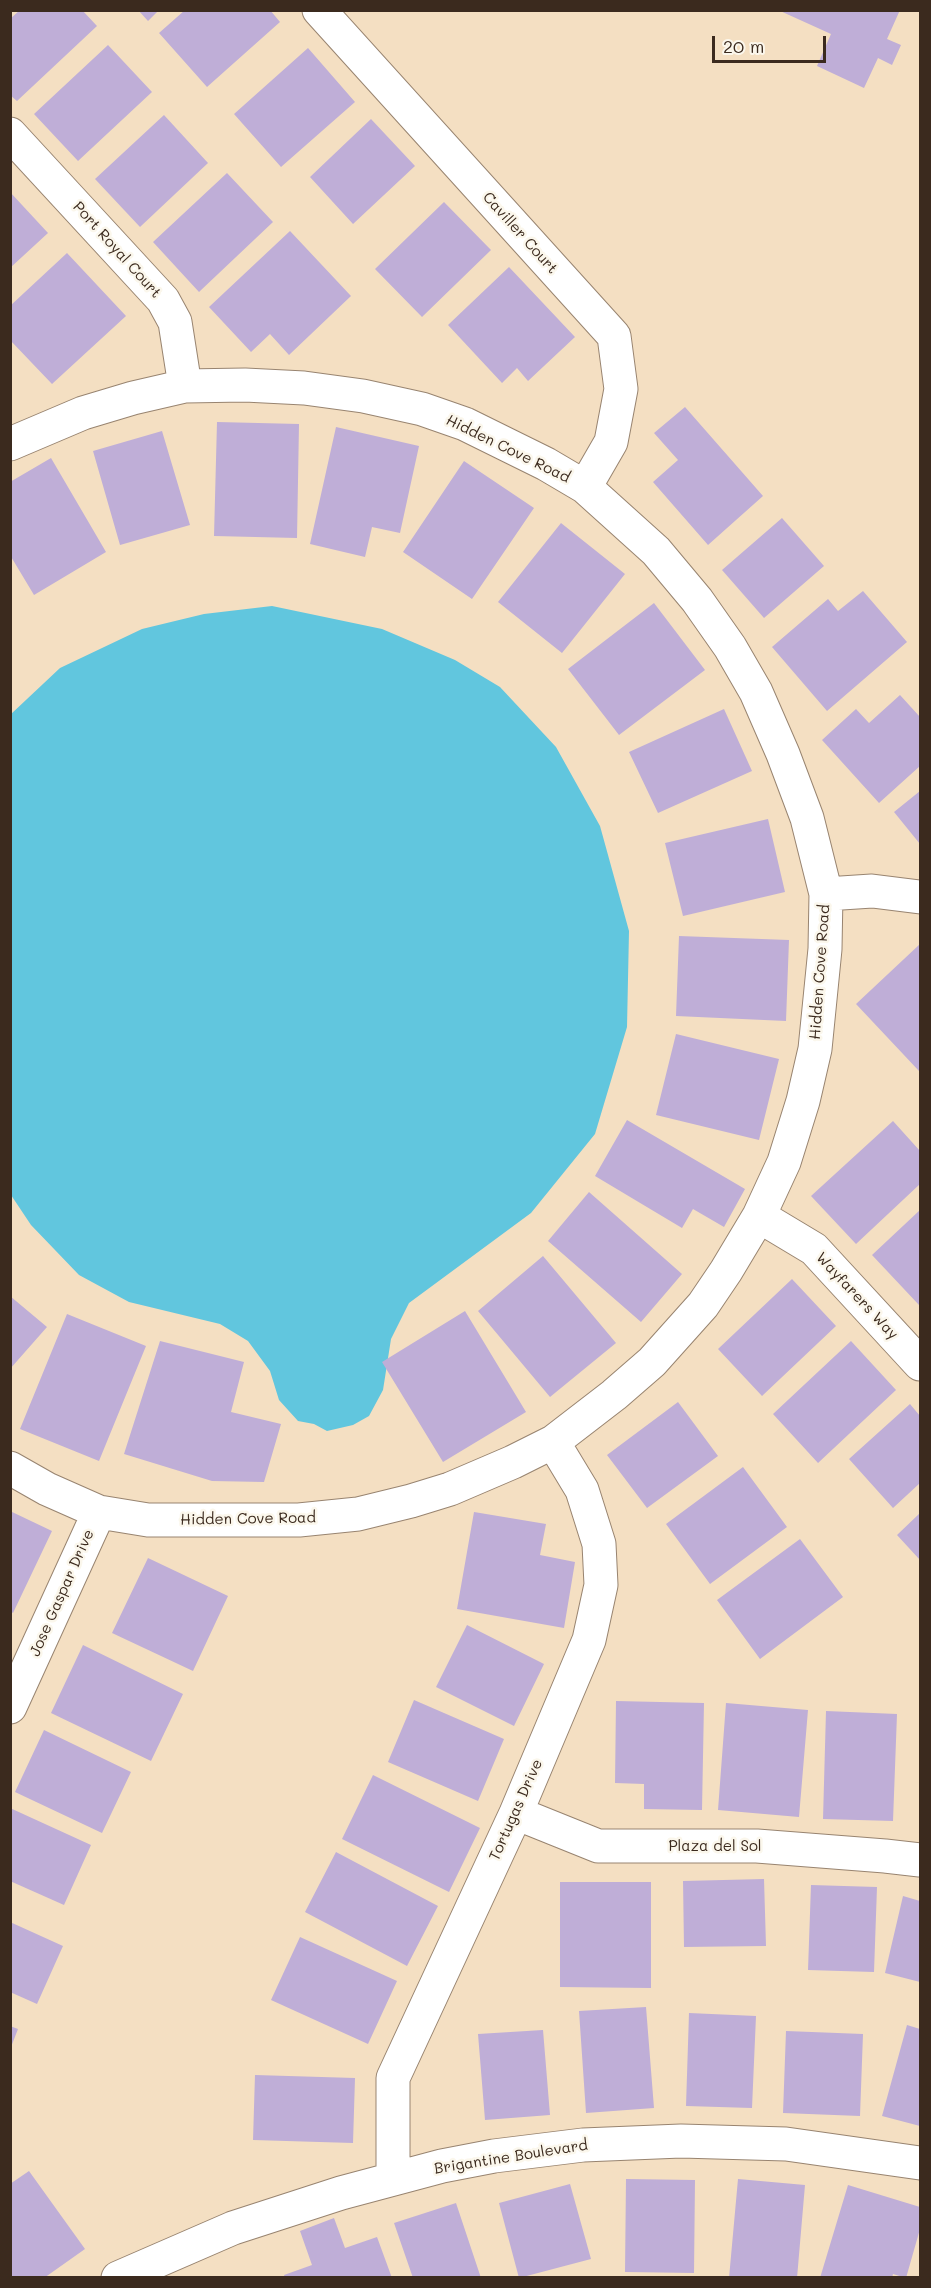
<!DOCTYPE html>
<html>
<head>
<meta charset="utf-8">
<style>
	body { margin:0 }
	#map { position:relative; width:931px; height:2288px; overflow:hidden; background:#f4dfc2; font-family:Mali,sans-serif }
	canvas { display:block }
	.frame { position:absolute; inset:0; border:12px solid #3b2a1e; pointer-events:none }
	.scale { position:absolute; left:712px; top:36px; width:114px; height:27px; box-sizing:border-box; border:3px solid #3b2a1e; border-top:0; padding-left:8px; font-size:18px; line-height:21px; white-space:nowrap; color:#3b2a1e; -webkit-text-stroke:4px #fbf7ec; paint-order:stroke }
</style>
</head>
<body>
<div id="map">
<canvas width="931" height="2288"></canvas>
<div class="frame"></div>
<div class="scale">20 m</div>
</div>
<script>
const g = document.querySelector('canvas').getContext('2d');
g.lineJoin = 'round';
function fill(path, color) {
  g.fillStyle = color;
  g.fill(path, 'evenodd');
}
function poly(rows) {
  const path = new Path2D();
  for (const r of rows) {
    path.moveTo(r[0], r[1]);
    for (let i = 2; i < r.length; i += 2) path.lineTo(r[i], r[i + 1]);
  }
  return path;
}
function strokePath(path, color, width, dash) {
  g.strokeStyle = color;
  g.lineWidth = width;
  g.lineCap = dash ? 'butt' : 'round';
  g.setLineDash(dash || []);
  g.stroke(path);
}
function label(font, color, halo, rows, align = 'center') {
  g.font = font + ' Mali,sans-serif';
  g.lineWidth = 5;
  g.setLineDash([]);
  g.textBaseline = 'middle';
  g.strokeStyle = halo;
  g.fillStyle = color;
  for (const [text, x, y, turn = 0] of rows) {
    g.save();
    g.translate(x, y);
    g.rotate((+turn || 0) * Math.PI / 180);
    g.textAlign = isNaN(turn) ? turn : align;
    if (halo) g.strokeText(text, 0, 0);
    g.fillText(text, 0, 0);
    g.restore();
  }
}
fill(poly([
	[272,606,382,629,455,660,500,687,556,747,600,826,629,931,627,1027,595,1134,531,1213,409,1303,391,1339,383,1390,369,1416,353,1425,327,1431,314,1424,298,1421,279,1400,270,1371,248,1341,220,1324,129,1302,79,1275,31,1225,11,1195,10,715,60,668,142,629,204,614]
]), '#61c6de');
fill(poly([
	[20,10,82,10,97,26,17,101,10,95,10,19],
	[138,10,159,10,148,21],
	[185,10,270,10,280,22,207,87,159,33],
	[778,10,900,10,887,39,901,45,892,65,878,58,864,88,817,66,831,34],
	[108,45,152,92,78,161,34,114],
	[308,48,355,102,281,167,234,114],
	[164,115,208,163,140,227,95,179],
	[371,119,415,166,353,224,310,177],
	[227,173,273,222,199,292,153,242],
	[10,192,48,233,10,268],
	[444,202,491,250,422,317,375,269],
	[290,231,351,296,289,355,270,334,251,352,209,307],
	[67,253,126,316,52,384,10,340,10,306],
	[509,267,575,337,528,381,517,368,502,383,448,325],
	[685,407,763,496,708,545,653,482,678,460,654,433],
	[217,422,299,424,297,538,214,536],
	[336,427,419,446,400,533,372,527,365,557,310,544],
	[162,431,190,525,120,545,93,451],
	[51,458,106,552,34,595,10,555,10,482],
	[464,461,534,508,472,599,403,552],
	[782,518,824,566,764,618,722,570],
	[561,523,625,574,562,653,498,602],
	[863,591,907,642,827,711,772,647,828,599,838,611],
	[654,603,705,670,619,735,568,669],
	[900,695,920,717,920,766,879,803,822,740,856,709,869,723],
	[724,709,752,771,658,813,629,752],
	[920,791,920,844,894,812],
	[768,819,785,892,683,916,665,843],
	[679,936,789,940,786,1021,676,1016],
	[920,944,920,1070,919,1071,856,1004],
	[676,1034,779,1059,759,1140,656,1115],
	[627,1120,745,1189,724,1227,693,1209,682,1228,595,1176],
	[893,1121,920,1151,920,1184,856,1244,811,1196],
	[589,1192,682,1274,641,1322,548,1241],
	[920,1210,920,1304,919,1305,872,1255],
	[543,1256,616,1343,550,1397,478,1311],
	[792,1279,836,1326,762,1396,718,1349],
	[10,1296,47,1327,10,1369],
	[465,1311,526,1412,443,1462,382,1362],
	[67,1314,146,1346,99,1461,20,1429],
	[160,1341,244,1362,231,1412,281,1424,264,1482,212,1481,124,1454],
	[851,1341,896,1390,818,1463,773,1414],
	[678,1402,718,1456,647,1508,607,1455],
	[910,1404,920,1416,920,1483,893,1508,849,1459],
	[743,1467,787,1527,710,1584,666,1524],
	[10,1511,52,1531,13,1613,10,1611],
	[474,1512,546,1524,540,1555,575,1562,564,1628,457,1609],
	[920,1513,920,1560,897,1535],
	[800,1539,843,1597,760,1659,717,1600],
	[148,1558,228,1596,193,1671,112,1633],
	[467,1625,544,1664,514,1726,436,1687],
	[83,1645,183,1694,151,1761,51,1713],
	[414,1700,504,1739,478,1801,388,1762],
	[616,1701,704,1703,702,1810,644,1809,644,1784,615,1783],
	[726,1703,808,1710,799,1817,718,1810],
	[826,1711,897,1714,893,1821,823,1819],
	[44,1730,131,1772,102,1833,15,1792],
	[373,1775,480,1828,449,1892,342,1839],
	[10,1808,91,1845,64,1905,10,1881],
	[336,1852,438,1906,407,1966,305,1912],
	[764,1879,766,1946,684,1947,683,1881],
	[560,1882,651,1882,651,1988,560,1987],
	[811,1885,877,1887,874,1972,808,1970],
	[903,1896,920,1901,920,1982,885,1973],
	[10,1922,63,1946,37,2004,10,1992],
	[300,1937,397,1981,368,2044,271,2000],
	[646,2007,654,2108,586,2113,579,2011],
	[689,2013,756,2016,752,2108,686,2106],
	[907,2025,920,2029,920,2126,882,2116],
	[10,2026,18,2029,11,2047,10,2047],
	[543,2030,550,2115,485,2120,478,2034],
	[786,2031,863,2034,860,2116,783,2113],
	[255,2075,355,2078,353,2143,253,2140],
	[29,2171,85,2249,44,2278,10,2278,10,2184],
	[626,2179,695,2180,694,2273,625,2272],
	[738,2179,805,2185,797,2278,729,2278],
	[570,2184,591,2259,519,2278,499,2203],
	[848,2185,920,2207,920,2229,906,2278,893,2274,892,2278,820,2278],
	[456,2203,481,2278,413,2278,394,2223],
	[334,2218,345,2248,377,2237,392,2278,285,2278,284,2275,312,2265,300,2231]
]), '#bfaed7');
const minor = poly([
	[319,10,614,336,621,389,611,442,585,487],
	[10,134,163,300,175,322,185,386],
	[10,444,83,413,133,398,185,386,245,385,304,388,363,396,422,409,465,424,546,464,585,487,656,551,697,600,730,647,756,692,783,754,807,818,826,894,825,949,815,1049,803,1101,784,1162,759,1216,726,1271,703,1305,652,1362,614,1395,553,1442,513,1462,450,1489,411,1501,358,1514,299,1520,148,1520,99,1512,47,1489,10,1468],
	[826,894,872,891,920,897],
	[759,1216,814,1249,920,1364],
	[10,1707,99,1512],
	[516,1813,598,1846,757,1846,885,1856,920,1860],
	[393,2179,393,2078,516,1813,589,1640,601,1585,599,1544,582,1490,553,1442],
	[118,2278,233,2228,341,2193,442,2166,494,2156,583,2145,681,2141,786,2144,920,2163]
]);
strokePath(minor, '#988470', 35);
strokePath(minor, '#fff', 33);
label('15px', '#3b2a1e', '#fbf7ec', [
	["Caviller Court",520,233,48],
	["Port Royal Court",117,250,48],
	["Hidden Cove Road",508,449,26],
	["Hidden Cove Road",820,972,-86],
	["Wayfarers Way",857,1296,47],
	["Hidden Cove Road",248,1519,-1],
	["Jose Gaspar Drive",62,1593,-66],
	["Tortugas Drive",516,1810,-66],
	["Plaza del Sol",715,1846],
	["Brigantine Boulevard",511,2157,-9]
]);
</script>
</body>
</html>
